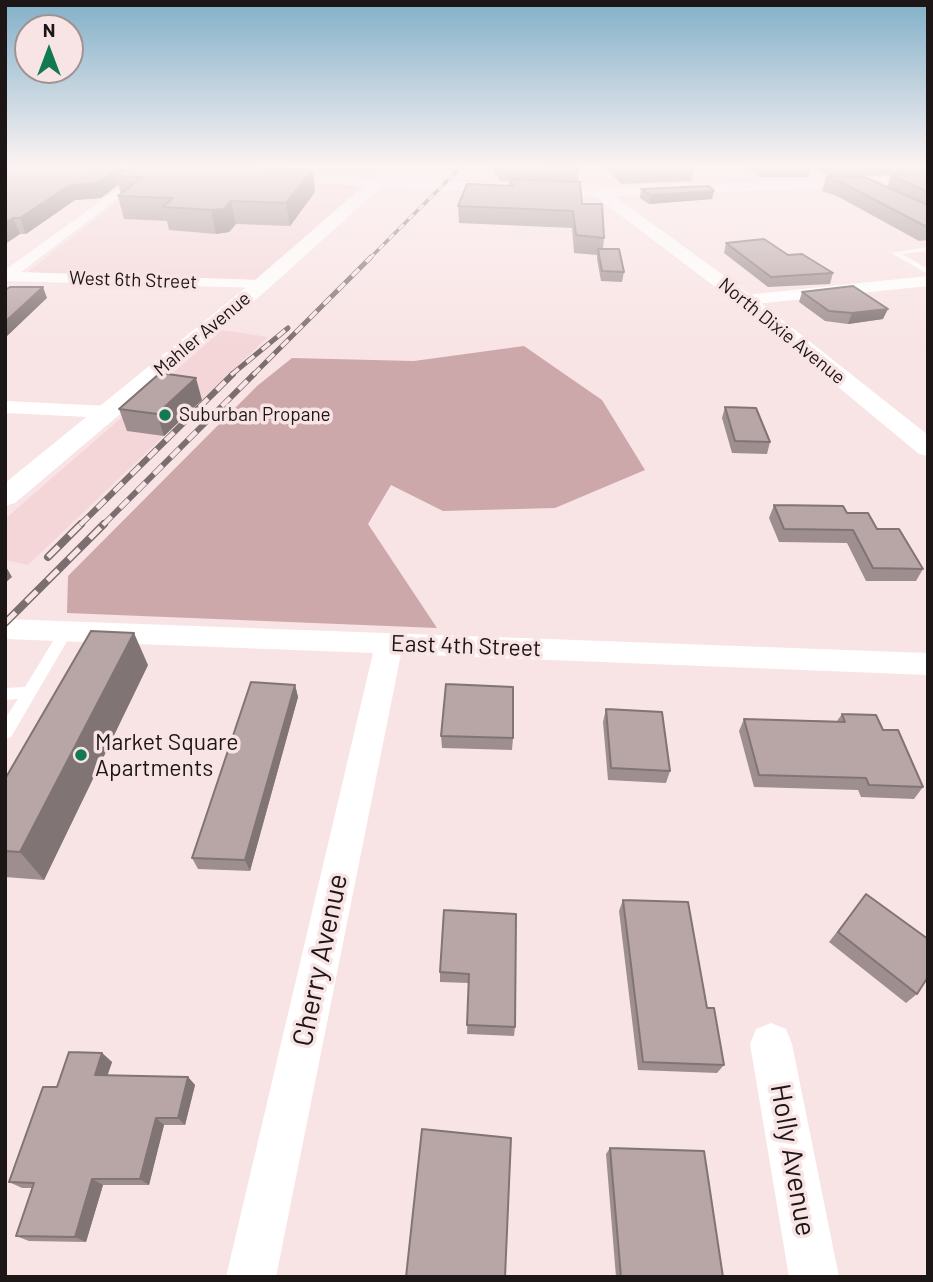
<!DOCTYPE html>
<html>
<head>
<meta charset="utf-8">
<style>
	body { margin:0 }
	#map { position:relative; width:933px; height:1282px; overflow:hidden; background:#f9e4e5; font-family:Barlow,sans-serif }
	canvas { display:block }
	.frame { position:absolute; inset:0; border:7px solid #1d1616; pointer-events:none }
	.north { position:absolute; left:14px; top:14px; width:70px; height:70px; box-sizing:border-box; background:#f9e4e5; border:2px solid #a19292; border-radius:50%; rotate:0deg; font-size:19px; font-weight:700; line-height:28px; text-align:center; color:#1d1616 }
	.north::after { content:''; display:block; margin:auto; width:24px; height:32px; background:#127952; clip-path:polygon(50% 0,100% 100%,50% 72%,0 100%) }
</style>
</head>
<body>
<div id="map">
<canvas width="933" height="1282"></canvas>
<div class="frame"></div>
<div class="north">N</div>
</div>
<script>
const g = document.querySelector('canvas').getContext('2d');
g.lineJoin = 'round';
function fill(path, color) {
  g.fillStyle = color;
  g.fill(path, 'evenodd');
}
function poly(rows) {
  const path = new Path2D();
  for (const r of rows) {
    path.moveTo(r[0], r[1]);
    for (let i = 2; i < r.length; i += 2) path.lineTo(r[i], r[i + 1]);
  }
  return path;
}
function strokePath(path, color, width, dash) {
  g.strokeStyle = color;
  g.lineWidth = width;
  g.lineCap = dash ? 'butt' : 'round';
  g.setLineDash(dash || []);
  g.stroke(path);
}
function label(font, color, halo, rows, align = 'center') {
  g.font = font + ' Barlow,sans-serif';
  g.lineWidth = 7;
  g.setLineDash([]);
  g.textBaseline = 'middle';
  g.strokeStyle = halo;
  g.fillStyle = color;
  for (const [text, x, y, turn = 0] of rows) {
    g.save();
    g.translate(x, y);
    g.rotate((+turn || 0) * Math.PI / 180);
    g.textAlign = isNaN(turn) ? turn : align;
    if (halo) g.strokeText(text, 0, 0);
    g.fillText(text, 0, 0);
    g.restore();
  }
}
fill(poly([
	[75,167,385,167,255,280,25,274,158,170],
	[222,330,268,337,28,565,5,560,5,519]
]), '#f4d6d8');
fill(poly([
	[524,346,602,400,645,470,555,508,443,511,391,485,368,524,437,628,67,613,68,576,257,386,292,358,414,361]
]), '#cda8aa');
fill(poly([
	[928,247,928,251,902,254,928,269,928,274,891,253,928,247],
	[66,626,73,631,11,737,5,739,5,719,18,699,5,700,5,688,25,687,61,628,66,626]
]), '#fff');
fill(poly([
	[799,167,811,167,833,182,823,185,799,167],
	[147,168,151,169,151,173,21,272,261,280,266,282,266,288,5,281,5,270,147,168],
	[928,276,928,286,745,305,737,300,745,295,928,276],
	[5,401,108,406,118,412,108,418,5,413,5,401],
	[5,619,928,653,928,675,401,654,276,1277,226,1277,373,653,5,639,5,619],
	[771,1023,786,1029,792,1044,839,1277,789,1277,750,1044,756,1029,771,1023]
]), '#fff');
fill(poly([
	[387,170,394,174,390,179,584,187,591,182,602,187,928,176,928,184,614,196,752,296,928,435,928,456,919,454,738,304,595,196,381,187,268,289,15,503,5,506,5,483,254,281,364,186,287,181,280,177,282,174,374,178,387,170]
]), '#fff');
const railFar3 = poly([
	[369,259,461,167]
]);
const railFar2 = poly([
	[231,375,288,328],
	[253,375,371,257]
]);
const railFar1 = poly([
	[80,525,233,374],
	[103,525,254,374]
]);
const rail = poly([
	[48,557,81,524],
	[5,623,104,524]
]);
strokePath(railFar3, '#7b6e6f', 3.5);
strokePath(railFar2, '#7b6e6f', 5);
strokePath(railFar1, '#7b6e6f', 6);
strokePath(rail, '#7b6e6f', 8);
strokePath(railFar3, '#f9e4e5', 2.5, [7]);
strokePath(railFar2, '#f9e4e5', 3.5, [10]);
strokePath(railFar1, '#f9e4e5', 4.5, [12]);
strokePath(rail, '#f9e4e5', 5, [15]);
fill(poly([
	[5,167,313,170,315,192,290,226,236,224,229,232,216,234,169,230,167,221,124,219,118,196,121,194,118,185,101,198,75,200,26,234,20,234,5,244],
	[491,167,579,167,578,182,582,204,604,238,603,249,624,272,622,282,601,281,597,259,597,255,574,253,572,228,459,223,458,206,509,186,509,181,500,181],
	[605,167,694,167,692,181,621,184],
	[746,167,812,167,808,177,759,177],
	[815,167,928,167,928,240,919,241,837,196,822,191,826,177,887,187,891,175,830,177],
	[641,189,712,199,649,204,640,198],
	[726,243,788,255,833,273,830,284,768,287,724,253],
	[802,292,883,319,848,324,825,321,799,302],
	[202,400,164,436,127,431,119,409],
	[725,407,770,442,767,454,732,453,722,418],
	[774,505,847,513,877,529,923,569,916,581,866,581,847,543,779,542,769,518],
	[148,665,44,880,5,877,5,779],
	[295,685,298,697,250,871,198,869,192,858],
	[606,709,670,771,666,783,608,780,603,722],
	[842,714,883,730,923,787,914,799,861,797,858,790,754,787,739,731,744,719,837,721],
	[441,736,513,738,512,750,442,748],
	[866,894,917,994,906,1003,829,942],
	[623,900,707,1008,724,1065,717,1073,638,1070,619,911],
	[444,910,515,1027,514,1036,467,1034,469,983,440,982,440,972],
	[102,1053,112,1062,107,1076,188,1077,195,1085,185,1125,164,1125,149,1185,103,1185,86,1242,29,1241,16,1236,33,1188,22,1188,9,1182,57,1087],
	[610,1148,723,1277,616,1277,606,1154]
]), '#9e8e8f');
fill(poly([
	[120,167,126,167,128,176,116,176,118,185,101,198,75,200,26,234,20,218,70,185],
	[313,170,315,192,290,226,286,203],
	[714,191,712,199,649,204,651,195],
	[231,201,236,224,229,232,216,234,211,210],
	[13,218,20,234,5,244,5,223],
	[43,287,47,298,5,338,5,322],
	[888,309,883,319,848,324,852,313],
	[196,378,202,400,164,436,157,414],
	[5,565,12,577,5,583],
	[134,633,148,665,44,880,20,852],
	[295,685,298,697,250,871,245,860],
	[102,1053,112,1062,105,1083,95,1075],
	[188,1077,195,1085,185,1125,178,1118],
	[156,1118,164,1125,149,1185,140,1179],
	[92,1179,103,1185,86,1242,75,1237]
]), '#817474');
const building = poly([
	[5,167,100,167,90,174,102,167,120,167,96,183,70,185,20,218,13,218,5,223,5,167],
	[129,167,242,167,313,170,286,203,231,201,224,209,211,210,163,207,173,198,118,196,143,177,116,176,129,167],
	[539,167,579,167,579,168,539,167],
	[928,173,928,192,891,175,928,173],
	[862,176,928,205,928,226,925,226,841,182,826,177,862,176],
	[509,179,580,182,582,204,602,204,604,238,576,235,573,211,458,206,467,184,514,186,509,179],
	[709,186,714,191,651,195,641,189,709,186],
	[764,239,788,255,802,254,833,273,771,277,726,243,764,239],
	[598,249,619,249,624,272,602,271,598,249],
	[853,286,888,309,852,313,829,311,802,292,853,286],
	[10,287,43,287,5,322,5,290,10,287],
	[160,373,196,378,157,414,119,409,160,373],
	[725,407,756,408,770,442,735,441,725,407],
	[774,505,843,506,847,513,868,513,877,529,899,529,923,569,873,568,853,530,784,529,774,505],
	[91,631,134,633,20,852,5,851,5,779,91,631],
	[251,682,295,685,245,860,192,858,251,682],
	[446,684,513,687,513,738,441,736,446,684],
	[606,709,662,712,670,771,611,768,606,709],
	[842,714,876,715,883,730,898,730,923,787,869,785,866,778,759,775,744,719,845,722,842,714],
	[866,894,928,939,928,977,917,994,838,932,866,894],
	[623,900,688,902,707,1008,714,1008,724,1065,643,1062,623,900],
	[444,910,516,914,515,1027,467,1025,469,974,440,972,444,910],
	[69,1052,102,1053,95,1075,188,1077,178,1118,156,1118,140,1179,92,1179,75,1237,16,1236,34,1183,9,1182,43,1087,57,1087,69,1052],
	[422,1129,511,1138,505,1277,406,1277,422,1129],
	[610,1148,704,1151,723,1277,621,1277,610,1148]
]);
fill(building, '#b8a5a6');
strokePath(building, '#817474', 2);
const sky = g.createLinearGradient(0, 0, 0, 346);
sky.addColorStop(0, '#82b0c8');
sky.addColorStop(0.48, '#fcf3f3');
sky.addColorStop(1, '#fcf3f300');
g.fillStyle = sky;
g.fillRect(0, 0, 933, 346);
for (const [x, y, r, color] of [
	[165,415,7,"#127952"],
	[81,755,7,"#127952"]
]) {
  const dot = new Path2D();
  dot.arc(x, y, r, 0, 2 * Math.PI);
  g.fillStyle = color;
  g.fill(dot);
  strokePath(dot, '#f9e4e5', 2.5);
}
label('19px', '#1d1616', '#f9e4e5', [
	["West 6th Street",133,280,2],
	["North Dixie Avenue",782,331,39],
	["Mahler Avenue",202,334,-40]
]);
label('19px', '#1d1616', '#f9e4e5', [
	["Suburban Propane",179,415]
], 'left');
label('23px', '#1d1616', '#f9e4e5', [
	["East 4th Street",466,646,2]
]);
label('23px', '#1d1616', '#f9e4e5', [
	["Market Square",95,742],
	["Apartments",95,768]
], 'left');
label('28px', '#1d1616', '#f9e4e5', [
	["Cherry Avenue",320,960,-78],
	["Holly Avenue",793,1160,80]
]);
</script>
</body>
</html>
